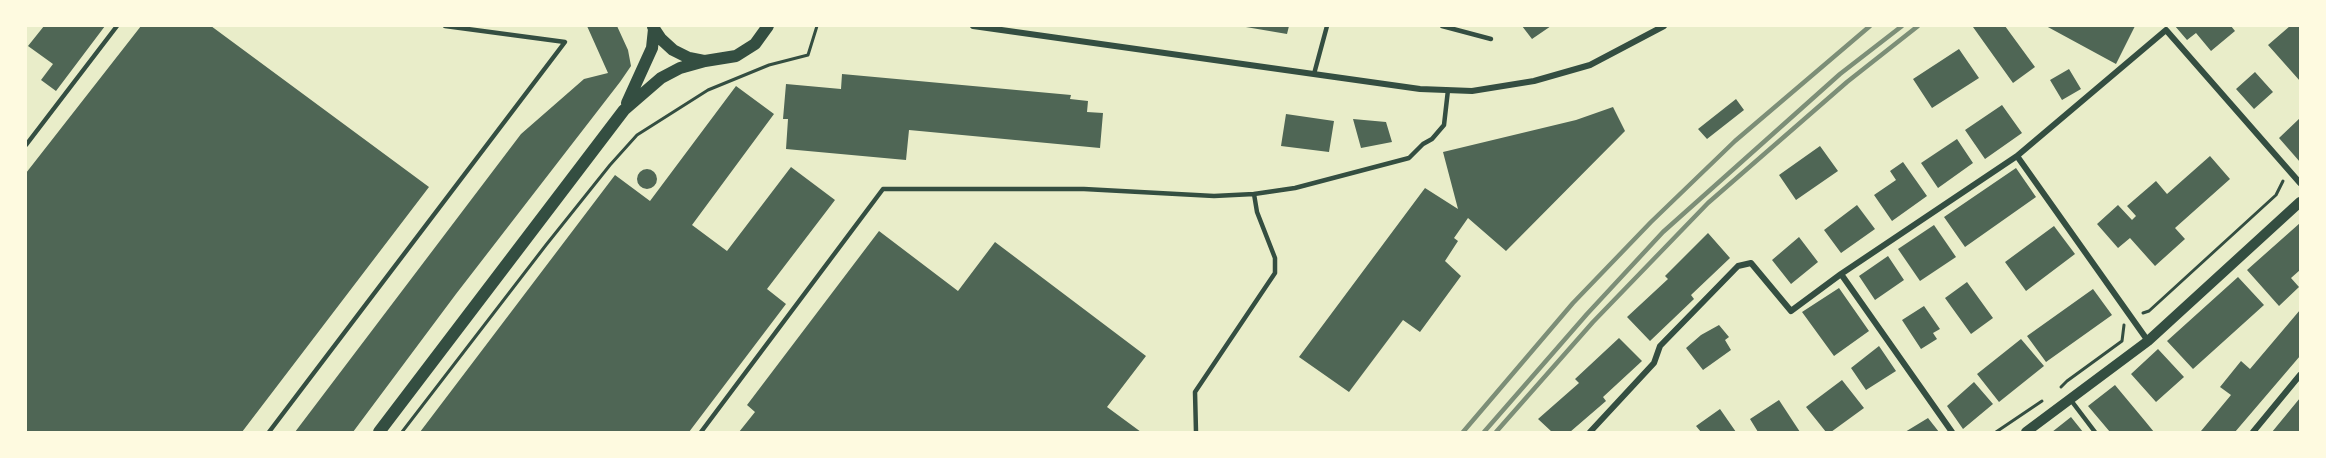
<!DOCTYPE html>
<html>
<head>
<meta charset="utf-8">
<style>
	body { margin:0 }
	#map { position:relative; width:2326px; height:458px; overflow:hidden; background:#e9edc9; font-family:"Work Sans",sans-serif }
	canvas { display:block }
	.frame { position:absolute; inset:0; border:27px solid #fefae0; pointer-events:none }
</style>
</head>
<body>
<div id="map">
<canvas width="2326" height="458"></canvas>
<div class="frame"></div>
</div>
<script>
const g = document.querySelector('canvas').getContext('2d');
g.lineJoin = 'round';
function fill(path, color) {
  g.fillStyle = color;
  g.fill(path, 'evenodd');
}
function poly(rows) {
  const path = new Path2D();
  for (const r of rows) {
    if (r.length === 3) {
      path.moveTo(r[0] + r[2], r[1]);
      path.arc(r[0], r[1], r[2], 0, 2 * Math.PI);
      continue;
    }
    path.moveTo(r[0], r[1]);
    for (let i = 2; i < r.length; i += 2) path.lineTo(r[i], r[i + 1]);
  }
  return path;
}
function strokePath(path, color, width, dash) {
  g.strokeStyle = color;
  g.lineWidth = width;
  g.lineCap = dash ? 'butt' : 'round';
  g.setLineDash(dash || []);
  g.stroke(path);
}
fill(poly([
	[44,26,105,26,56,91,41,80,53,64,28,46],
	[141,26,211,26,429,187,242,432,26,432,26,173],
	[587,26,617,26,628,50,631,66,620,82,456,294,353,432,295,432,521,134,584,79,608,73],
	[1240,26,1289,26,1287,34],
	[1522,26,1551,26,1532,39],
	[1976,26,2005,26,2035,67,2013,83,1973,27],
	[2046,26,2135,26,2116,64],
	[2175,26,2231,26,2235,31,2211,51,2196,33,2187,40],
	[2290,26,2300,26,2300,81,2268,45],
	[1959,49,1979,78,1932,108,1913,79],
	[2069,69,2081,89,2062,100,2050,80],
	[2255,72,2273,92,2254,109,2236,89],
	[842,74,1071,95,1070,99,1088,101,1087,112,1103,113,1100,148,909,130,906,160,786,149,788,119,783,119,786,84,841,89],
	[736,86,774,114,692,225,727,251,791,167,835,200,767,289,786,304,689,432,420,432,615,175,650,201],
	[1736,99,1744,110,1707,139,1698,129],
	[2002,105,2022,133,1985,159,1965,130],
	[1613,107,1625,131,1506,251,1468,218,1454,238,1458,241,1445,261,1461,276,1420,332,1403,320,1349,392,1299,357,1425,188,1458,209,1443,152,1576,120],
	[1286,114,1334,121,1329,152,1281,146],
	[2300,118,2300,162,2279,138],
	[1353,119,1386,122,1392,142,1361,148],
	[1957,139,1973,163,1938,188,1921,163],
	[1820,146,1838,171,1796,200,1779,175],
	[2210,156,2230,179,2175,228,2185,239,2155,266,2130,238,2118,248,2097,224,2118,205,2132,220,2136,216,2127,206,2156,181,2167,194],
	[1903,162,1927,196,1892,221,1874,195,1896,180,1890,171],
	[2016,168,2036,197,1965,247,1944,217],
	[647,179,10],
	[1857,205,1875,229,1841,253,1824,230],
	[2300,223,2300,270,2291,278,2299,287,2279,306,2247,270],
	[1934,225,1956,257,1920,281,1898,249],
	[2054,226,2075,254,2026,291,2005,262],
	[879,231,958,291,995,242,1146,356,1107,407,1141,432,739,432,755,412,747,405],
	[1708,233,1730,258,1691,295,1694,299,1650,341,1627,317,1668,279,1665,276],
	[1799,237,1818,262,1791,284,1772,260],
	[1888,256,1904,280,1875,300,1859,276],
	[2238,277,2264,305,2193,369,2167,341],
	[1967,282,1993,318,1971,334,1945,298],
	[1839,288,1869,331,1834,356,1802,312],
	[2093,289,2112,315,2046,362,2027,336],
	[1924,306,1940,329,1933,333,1937,339,1921,349,1902,320],
	[2300,310,2300,356,2235,432,2203,432,2201,431,2231,395,2220,387,2241,361,2250,369],
	[1719,325,1729,337,1725,340,1731,350,1703,370,1686,348,1701,335],
	[1619,338,1642,361,1603,397,1606,401,1570,432,1552,432,1538,419,1579,383,1575,379],
	[2021,339,2044,366,1999,402,1977,374],
	[1879,346,1896,371,1866,390,1851,368],
	[2158,349,2184,377,2156,402,2131,374],
	[1842,380,1864,408,1831,432,1826,432,1806,407],
	[1974,382,1993,404,1963,429,1947,406],
	[2115,385,2145,421,2154,432,2110,432,2088,406],
	[2300,398,2300,432,2272,432],
	[1779,400,1800,432,1758,432,1750,419],
	[1720,409,1736,432,1701,432,1696,426],
	[2071,417,2083,432,2052,432],
	[1928,418,1939,432,1905,432]
]), '#4f6655');
strokePath(poly([
	[2143,313,2149,311,2276,195,2283,181],
	[2061,387,2067,381,2122,341,2124,325],
	[402,432,546,245,610,165,637,135,708,90,769,65,808,55,817,26],
	[1996,432,2042,401]
]), '#344e41', 3);
strokePath(poly([
	[1442,26,1491,39],
	[1314,74,1327,26],
	[26,145,117,26],
	[2070,399,2095,432],
	[269,432,565,42,445,26],
	[701,432,883,189,1084,189,1214,196,1254,194],
	[1196,432,1195,392,1275,273,1275,258,1257,212,1254,194,1295,188,1409,158,1423,144,1432,139,1444,125,1448,90]
]), '#344e41', 4.5);
strokePath(poly([
	[973,26,1420,89,1472,91,1534,81,1590,65,1664,26],
	[2017,156,2148,341],
	[1841,274,1952,432],
	[1590,432,1654,363,1660,346,1738,266,1751,263,1791,311,1841,274,2017,156,2166,30,2300,183],
	[2253,432,2300,375]
]), '#344e41', 6);
strokePath(poly([
	[2026,432,2148,341,2300,202]
]), '#344e41', 10);
strokePath(poly([
	[653,27,661,39,673,50,689,58,704,61],
	[627,103,652,48,654,29],
	[379,432,624,110,661,78,680,68,705,61,736,56,755,44,768,26]
]), '#344e41', 12);
strokePath(poly([
	[1463,432,1573,303,1651,222,1735,141,1870,26],
	[1484,432,1587,314,1663,232,1840,74,1902,26],
	[1496,432,1593,322,1708,203,1847,82,1918,26]
]), '#7c8e77', 4.5);
</script>
</body>
</html>
